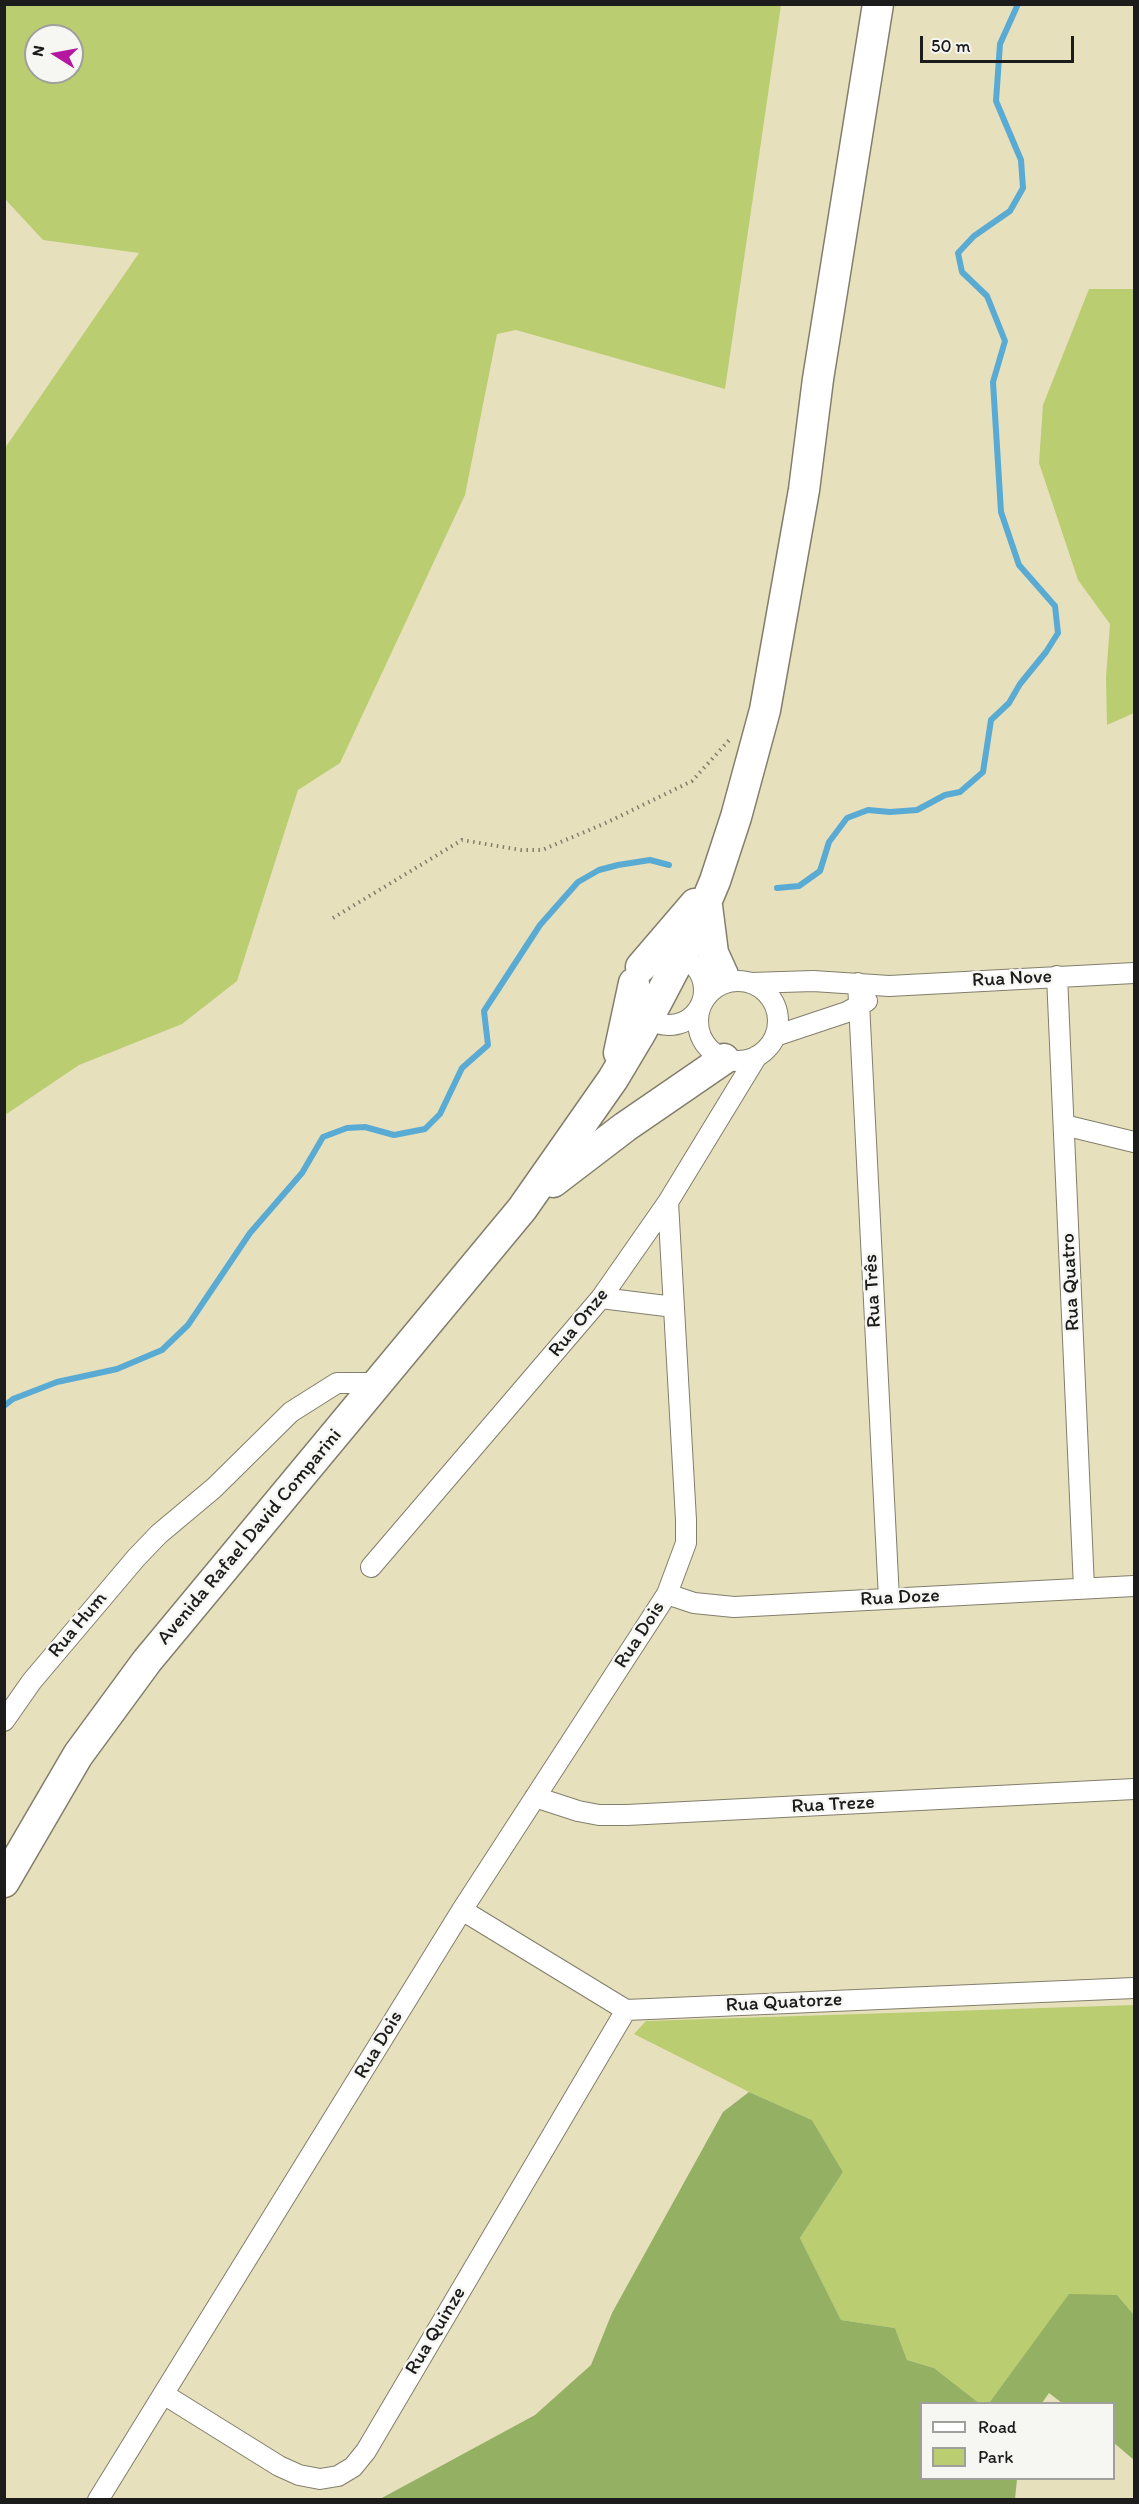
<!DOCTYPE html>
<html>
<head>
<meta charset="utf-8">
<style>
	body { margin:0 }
	#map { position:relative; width:1139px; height:2504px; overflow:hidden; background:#e7e0bd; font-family:Itim,sans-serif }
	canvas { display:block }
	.frame { position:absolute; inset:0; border:6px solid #1c1c1c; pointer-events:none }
	.legend { position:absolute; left:920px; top:2402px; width:195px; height:78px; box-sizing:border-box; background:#f6f6f2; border:2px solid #9f9f9c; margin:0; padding:8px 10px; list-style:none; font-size:18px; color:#1c1c1c }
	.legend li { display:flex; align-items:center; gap:12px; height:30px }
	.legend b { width:30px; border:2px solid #9f9f9c }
	.north { position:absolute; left:24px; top:24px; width:60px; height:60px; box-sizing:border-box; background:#f6f6f2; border:2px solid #9f9f9c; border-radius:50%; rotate:281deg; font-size:16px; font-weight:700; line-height:24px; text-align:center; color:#1c1c1c }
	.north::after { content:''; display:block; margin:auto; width:21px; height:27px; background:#b5179e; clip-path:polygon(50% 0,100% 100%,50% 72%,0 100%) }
	.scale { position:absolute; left:920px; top:36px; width:154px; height:27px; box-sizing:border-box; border:3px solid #1c1c1c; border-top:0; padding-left:8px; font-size:18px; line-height:21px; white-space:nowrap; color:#1c1c1c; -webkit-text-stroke:4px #f6f6f2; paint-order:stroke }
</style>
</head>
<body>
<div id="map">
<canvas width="1139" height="2504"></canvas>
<div class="frame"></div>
<ul class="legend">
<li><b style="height:8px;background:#fff"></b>Road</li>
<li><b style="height:16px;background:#bacd71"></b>Park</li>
</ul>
<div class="north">N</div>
<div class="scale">50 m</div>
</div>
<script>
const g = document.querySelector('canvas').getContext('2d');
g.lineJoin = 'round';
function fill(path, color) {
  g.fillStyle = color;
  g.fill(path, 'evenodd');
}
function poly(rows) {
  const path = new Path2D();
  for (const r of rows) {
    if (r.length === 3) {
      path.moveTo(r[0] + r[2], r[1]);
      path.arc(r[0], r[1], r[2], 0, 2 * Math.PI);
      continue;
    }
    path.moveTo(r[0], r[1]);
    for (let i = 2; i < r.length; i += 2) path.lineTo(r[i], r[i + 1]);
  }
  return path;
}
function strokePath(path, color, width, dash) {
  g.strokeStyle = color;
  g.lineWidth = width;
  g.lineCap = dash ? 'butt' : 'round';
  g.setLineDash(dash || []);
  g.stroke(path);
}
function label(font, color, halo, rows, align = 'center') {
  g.font = font + ' Itim,sans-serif';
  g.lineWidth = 5;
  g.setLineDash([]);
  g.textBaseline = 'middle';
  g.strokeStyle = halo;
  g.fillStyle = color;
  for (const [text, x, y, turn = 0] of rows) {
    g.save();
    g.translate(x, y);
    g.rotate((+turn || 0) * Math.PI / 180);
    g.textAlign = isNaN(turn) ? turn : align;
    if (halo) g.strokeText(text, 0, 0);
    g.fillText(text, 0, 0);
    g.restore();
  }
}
fill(poly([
	[5,4,781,5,725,389,516,330,497,334,465,495,340,763,298,790,237,981,182,1024,79,1065,5,1115,5,448,139,253,43,240,5,199],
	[36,36,72,36,72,72,36,72],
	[1089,289,1134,289,1134,713,1107,725,1106,677,1110,624,1078,580,1039,463,1043,405],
	[1134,2005,1134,2315,1117,2295,1069,2295,989,2403,979,2403,934,2368,907,2360,895,2328,841,2320,800,2238,843,2172,812,2120,749,2092,634,2034,646,2021]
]), '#bacd71');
fill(poly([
	[749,2092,812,2120,843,2172,800,2238,841,2320,895,2328,907,2360,934,2368,979,2403,922,2404,922,2478,1017,2479,1015,2499,380,2499,535,2415,591,2365,612,2313,723,2112],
	[1069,2294,1117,2295,1134,2315,1134,2460,1114,2443,1114,2404,1062,2403,1049,2393,1042,2403,989,2403]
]), '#93b063');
strokePath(poly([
	[777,888,799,886,820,871,829,842,847,818,868,810,890,812,917,810,945,795,960,792,983,772,991,720,1009,703,1020,684,1046,652,1058,633,1055,606,1019,565,1001,512,993,382,1005,341,987,296,962,272,958,253,974,236,1010,211,1023,188,1021,160,996,101,1000,44,1018,4],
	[4,1406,13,1399,57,1382,117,1369,162,1350,188,1325,250,1233,302,1173,323,1137,347,1128,365,1127,394,1135,425,1129,440,1114,462,1068,488,1045,484,1011,540,925,578,882,599,870,618,865,650,860,669,865]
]), '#59abd4', 6);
const minor = poly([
	[669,990,35],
	[1057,976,1084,1588],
	[738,1021,40],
	[751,983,813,981,889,986,1134,973],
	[858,983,889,1599],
	[775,1036,847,1012,867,1001],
	[1064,1125,1134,1142],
	[601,1298,674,1307],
	[371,1567,601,1298,668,1202,757,1056],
	[667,1594,694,1603,734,1607,1134,1586],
	[4,1721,32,1681,136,1558,159,1534,214,1488,291,1412,337,1383,378,1383],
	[535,1797,578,1811,599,1815,627,1815,1134,1789],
	[462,1910,626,2010,1134,1988],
	[165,2395,279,2466,299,2475,320,2479,338,2476,353,2467,366,2451,626,2010],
	[98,2500,462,1910,667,1594,686,1543,686,1520,668,1202]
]);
const primary = poly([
	[707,906,713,953,723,975],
	[641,967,695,904],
	[619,1053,634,983],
	[553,1182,625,1127,724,1059],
	[4,1882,78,1755,147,1661,522,1209,613,1079,641,1032,694,931,715,881,736,817,765,710,804,490,818,379,878,4]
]);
strokePath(minor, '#827e6c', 22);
strokePath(primary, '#827e6c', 33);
strokePath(poly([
	[333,918,462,840,521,850,542,850,608,822,692,781,731,738]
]), '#827e6c', 4, [1.5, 4.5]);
strokePath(minor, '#fff', 20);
strokePath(primary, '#fff', 30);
label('20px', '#1c1c1c', '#f6f6f2', [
	["Rua Nove",1012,979,-3],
	["Rua Quatro",1071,1282,-93],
	["Rua Três",873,1291,-93],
	["Rua Onze",579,1323,-51],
	["Avenida Rafael David Comparini",250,1537,-50],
	["Rua Doze",900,1598,-3],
	["Rua Hum",78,1625,-50],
	["Rua Dois",640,1635,-57],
	["Rua Treze",833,1805,-3],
	["Rua Quatorze",784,2003,-3],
	["Rua Dois",379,2045,-59],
	["Rua Quinze",436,2331,-59]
]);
</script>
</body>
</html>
